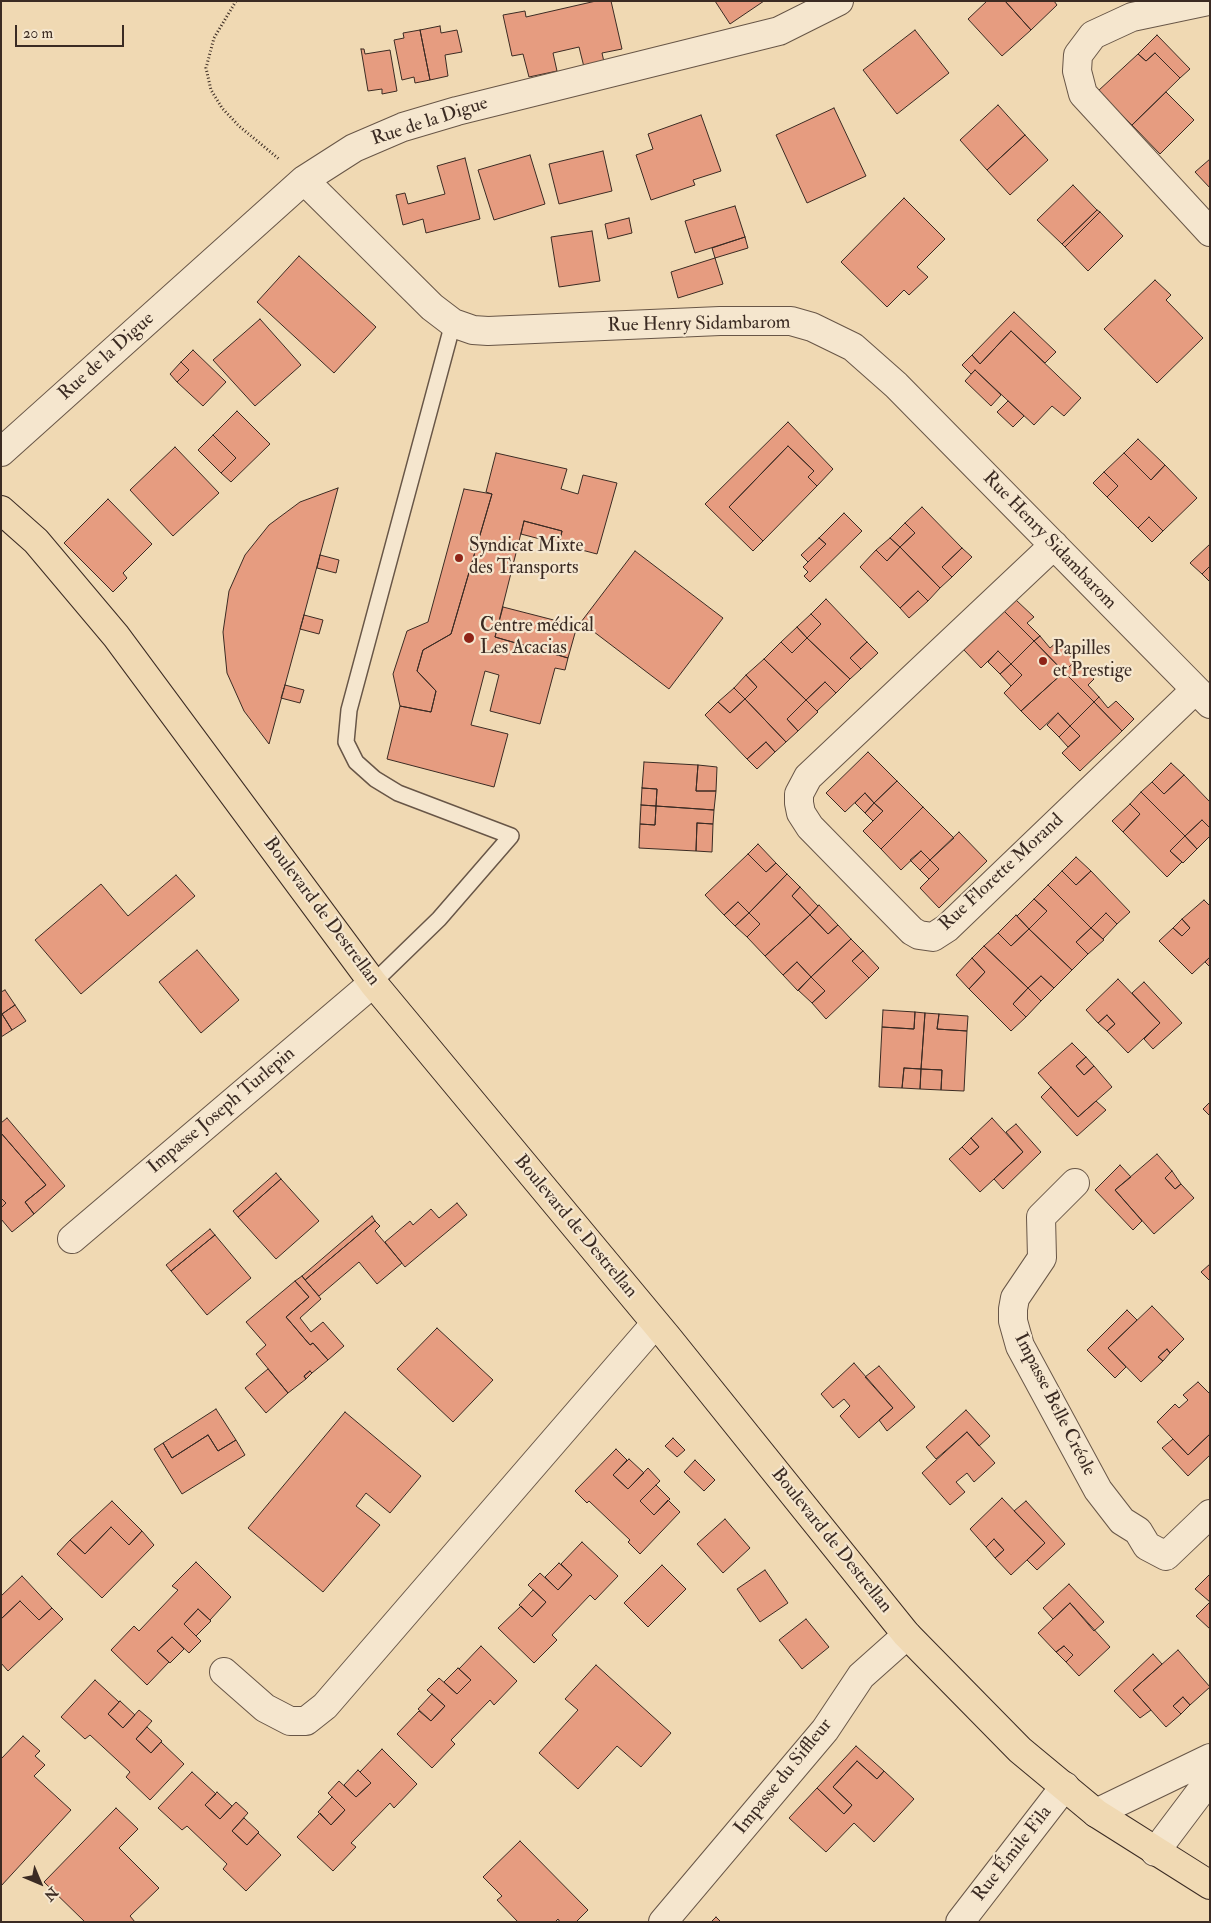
<!DOCTYPE html>
<html>
<head>
<meta charset="utf-8">
<style>
	body { margin:0 }
	#map { position:relative; width:1211px; height:1923px; overflow:hidden; background:#f0d9b3; font-family:"IM FELL Double Pica",serif }
	canvas { display:block }
	.frame { position:absolute; inset:0; border:2px solid #3b2b23; pointer-events:none }
	.north { position:absolute; left:15px; top:1858px; width:50px; height:50px; -webkit-text-stroke:4px #f5e6ce; paint-order:stroke; rotate:135deg; font-size:14px; font-weight:700; line-height:20px; text-align:center; color:#3b2b23 }
	.north::after { content:''; display:block; margin:auto; width:18px; height:22px; background:#3b2b23; clip-path:polygon(50% 0,100% 100%,50% 72%,0 100%) }
	.scale { position:absolute; left:15px; top:25px; width:109px; height:22px; box-sizing:border-box; border:2px solid #3b2b23; border-top:0; padding-left:6px; font-size:15px; line-height:18px; white-space:nowrap; color:#3b2b23; -webkit-text-stroke:4px #f5e6ce; paint-order:stroke }
</style>
</head>
<body>
<div id="map">
<canvas width="1211" height="1923"></canvas>
<div class="frame"></div>
<div class="north">N</div>
<div class="scale">20 m</div>
</div>
<script>
const g = document.querySelector('canvas').getContext('2d');
g.lineJoin = 'round';
function fill(path, color) {
  g.fillStyle = color;
  g.fill(path, 'evenodd');
}
function poly(rows) {
  const path = new Path2D();
  for (const r of rows) {
    path.moveTo(r[0], r[1]);
    for (let i = 2; i < r.length; i += 2) path.lineTo(r[i], r[i + 1]);
  }
  return path;
}
function strokePath(path, color, width, dash) {
  g.strokeStyle = color;
  g.lineWidth = width;
  g.lineCap = dash ? 'butt' : 'round';
  g.setLineDash(dash || []);
  g.stroke(path);
}
function label(font, color, halo, rows, align = 'center') {
  g.font = font + ' "IM FELL Double Pica",serif';
  g.lineWidth = 4.5;
  g.setLineDash([]);
  g.textBaseline = 'middle';
  g.strokeStyle = halo;
  g.fillStyle = color;
  for (const [text, x, y, turn = 0] of rows) {
    g.save();
    g.translate(x, y);
    g.rotate((+turn || 0) * Math.PI / 180);
    g.textAlign = isNaN(turn) ? turn : align;
    if (halo) g.strokeText(text, 0, 0);
    g.fillText(text, 0, 0);
    g.restore();
  }
}
const building = poly([
	[596,1,611,1,622,49,602,53,604,62,584,67,579,47,553,53,557,71,529,77,523,54,512,56,503,15,525,11,526,17,596,1],
	[715,1,764,1,730,24,715,1],
	[987,1,1005,1,1031,30,1002,56,968,19,987,1],
	[1005,1,1054,1,1057,5,1031,30,1005,1],
	[440,26,441,33,457,30,462,52,445,55,448,76,430,80,420,30,440,26],
	[420,30,430,80,415,83,414,77,402,80,394,40,404,38,403,33,420,30],
	[915,30,949,73,897,114,863,70,915,30],
	[1157,35,1190,69,1180,78,1155,53,1146,61,1138,54,1157,35],
	[361,49,364,49,365,54,390,50,397,91,382,94,382,89,368,91,361,49],
	[1155,53,1180,78,1132,125,1098,91,1138,54,1146,61,1155,53],
	[1166,92,1194,120,1160,154,1132,125,1166,92],
	[998,105,1025,135,987,170,960,140,998,105],
	[834,108,866,176,807,203,776,135,834,108],
	[701,115,721,171,693,180,695,185,651,200,636,155,653,149,648,134,701,115],
	[1025,135,1048,160,1010,195,987,170,1025,135],
	[603,151,612,191,559,204,549,164,603,151],
	[530,155,545,204,494,220,478,170,530,155],
	[465,158,480,219,426,233,423,219,403,225,396,195,405,193,408,204,445,194,437,166,465,158],
	[1210,159,1210,188,1195,172,1210,159],
	[1073,185,1097,210,1062,244,1037,220,1073,185],
	[904,198,945,239,917,267,928,277,909,295,904,290,887,307,841,262,904,198],
	[735,206,745,237,695,253,685,221,735,206],
	[1097,210,1100,212,1065,247,1062,244,1097,210],
	[1100,212,1123,236,1088,271,1065,247,1100,212],
	[629,218,632,233,608,239,605,224,629,218],
	[592,231,600,281,559,287,551,237,592,231],
	[745,237,748,248,715,258,712,248,745,237],
	[299,256,376,327,334,373,257,302,299,256],
	[715,258,723,284,678,298,671,272,715,258],
	[1155,280,1171,295,1166,300,1203,338,1157,383,1104,329,1155,280],
	[1014,312,1056,352,1045,363,1011,331,980,364,972,355,1014,312],
	[260,319,301,365,255,406,213,360,260,319],
	[1011,331,1081,398,1064,416,1052,406,1034,425,975,370,971,374,962,365,972,355,980,364,1011,331],
	[193,350,226,382,203,406,177,382,189,370,181,362,193,350],
	[181,362,189,370,177,382,170,374,181,362],
	[975,370,1001,395,991,406,965,381,975,370],
	[1008,401,1024,416,1013,427,997,412,1008,401],
	[237,411,270,444,231,482,221,473,236,458,213,435,237,411],
	[788,422,833,469,817,486,808,477,814,471,788,446,729,507,763,541,753,551,705,504,788,422],
	[213,435,236,458,221,473,198,450,213,435],
	[1138,439,1165,465,1151,480,1124,453,1138,439],
	[788,446,814,471,808,477,817,486,763,541,729,507,788,446],
	[175,447,219,493,173,536,130,490,175,447],
	[496,453,567,469,561,489,578,494,583,475,617,483,597,554,559,544,562,531,524,521,495,637,568,658,565,670,555,668,540,724,490,711,499,675,485,671,471,725,508,734,494,787,387,759,400,706,431,712,436,691,417,671,423,650,451,634,492,494,486,492,496,453],
	[1124,453,1151,480,1165,465,1197,498,1163,531,1149,517,1138,528,1107,497,1118,486,1104,472,1124,453],
	[1104,472,1118,486,1107,497,1093,483,1104,472],
	[338,488,304,615,269,744,244,711,227,673,223,632,229,591,245,555,269,525,300,502,338,488],
	[464,489,492,494,451,634,423,650,417,671,436,691,431,712,400,706,393,674,407,631,428,622,464,489],
	[108,499,152,544,123,573,127,578,113,592,64,543,108,499],
	[922,507,962,548,942,567,952,577,940,588,900,547,915,533,905,523,922,507],
	[844,513,862,531,810,582,804,576,808,572,803,567,826,544,819,538,844,513],
	[1149,517,1163,531,1152,542,1138,528,1149,517],
	[524,521,562,531,559,544,521,534,524,521],
	[905,523,915,533,900,547,890,538,905,523],
	[819,538,826,544,808,562,801,555,819,538],
	[890,538,900,547,887,561,876,550,890,538],
	[1210,544,1210,566,1202,574,1190,563,1210,544],
	[900,547,940,588,928,601,918,591,900,608,860,567,876,550,887,561,900,547],
	[962,548,972,557,952,577,942,567,962,548],
	[635,551,723,618,669,689,581,622,635,551],
	[320,555,339,560,336,573,317,568,320,555],
	[1210,566,1210,582,1202,574,1210,566],
	[918,591,928,601,909,618,900,608,918,591],
	[826,599,867,642,850,658,861,669,850,679,807,638,821,624,811,614,826,599],
	[1016,600,1034,617,1027,623,1040,636,1034,641,1004,611,1016,600],
	[503,607,577,626,568,658,495,637,503,607],
	[1004,611,1034,641,1011,664,998,651,981,668,964,650,1004,611],
	[811,614,821,624,807,638,797,627,811,614],
	[304,615,323,620,319,634,300,629,304,615],
	[797,627,807,638,792,653,781,642,797,627],
	[1040,636,1050,648,1057,642,1075,661,1064,672,1034,641,1040,636],
	[807,638,850,679,836,693,825,682,806,700,764,659,781,642,792,653,807,638],
	[1034,641,1064,672,1021,711,1004,693,1022,675,1011,664,1034,641],
	[867,642,878,653,861,669,850,658,867,642],
	[998,651,1011,664,1000,674,988,662,998,651],
	[764,659,806,700,787,719,798,731,786,742,745,699,757,687,746,675,764,659],
	[1075,661,1094,679,1088,685,1099,697,1094,702,1064,672,1075,661],
	[1011,664,1022,675,1011,686,1000,674,1011,664],
	[1064,672,1094,702,1070,726,1058,713,1040,730,1021,711,1064,672],
	[746,675,757,687,745,699,734,688,746,675],
	[825,682,836,693,817,711,806,700,825,682],
	[285,685,304,690,300,703,281,698,285,685],
	[734,688,745,699,730,713,718,702,734,688],
	[1099,697,1108,708,1116,701,1134,719,1122,731,1094,702,1099,697],
	[745,699,786,742,775,752,766,742,747,759,705,715,718,702,730,713,745,699],
	[806,700,818,712,798,731,787,719,806,700],
	[1094,702,1122,731,1080,771,1062,753,1080,736,1070,726,1094,702],
	[1058,713,1070,726,1059,737,1047,725,1058,713],
	[1070,726,1080,736,1068,747,1059,737,1070,726],
	[766,742,775,752,757,769,747,759,766,742],
	[868,752,897,781,874,803,865,793,845,812,826,793,868,752],
	[644,762,698,765,696,791,716,791,714,810,656,806,657,789,642,788,644,762],
	[1171,763,1184,775,1164,794,1152,782,1171,763],
	[698,765,717,767,716,791,696,791,698,765],
	[1184,775,1210,802,1210,828,1202,820,1185,836,1141,792,1152,782,1164,794,1184,775],
	[897,781,923,807,881,849,863,831,883,811,874,803,897,781],
	[642,788,657,789,656,806,641,805,642,788],
	[1141,792,1185,836,1170,851,1182,862,1167,877,1123,832,1140,814,1130,804,1141,792],
	[865,793,874,803,865,813,855,803,865,793],
	[874,803,883,811,873,821,865,813,874,803],
	[1130,804,1140,814,1123,832,1112,821,1130,804],
	[641,805,656,806,655,825,640,824,641,805],
	[656,806,714,810,713,824,697,823,696,851,639,848,640,824,655,825,656,806],
	[923,807,954,838,930,860,921,851,901,870,881,849,923,807],
	[1202,820,1210,828,1210,836,1197,849,1185,836,1202,820],
	[697,823,713,824,712,852,696,851,697,823],
	[959,832,987,861,939,908,920,888,939,869,930,860,959,832],
	[1185,836,1197,849,1183,863,1170,851,1185,836],
	[758,844,776,863,766,872,748,854,758,844],
	[921,851,930,860,920,870,910,860,921,851],
	[748,854,766,872,776,863,787,874,749,913,738,902,724,915,705,895,748,854],
	[1076,857,1091,871,1076,885,1062,871,1076,857],
	[930,860,939,869,929,879,920,870,930,860],
	[1062,871,1076,885,1091,871,1130,912,1117,924,1106,913,1091,928,1048,885,1062,871],
	[787,874,800,887,792,896,810,915,765,956,747,937,760,924,749,913,787,874],
	[176,875,195,896,81,994,35,940,101,884,128,916,176,875],
	[1048,885,1091,928,1076,942,1088,954,1072,970,1029,929,1047,911,1034,899,1048,885],
	[800,887,818,906,810,915,792,896,800,887],
	[1034,899,1047,911,1029,929,1017,916,1034,899],
	[1204,900,1210,906,1210,957,1192,974,1159,941,1173,928,1182,936,1190,928,1182,919,1204,900],
	[738,902,749,913,735,926,724,915,738,902],
	[819,905,838,925,828,934,810,915,819,905],
	[749,913,760,924,747,937,735,926,749,913],
	[1106,913,1117,924,1103,939,1091,928,1106,913],
	[810,915,828,934,838,925,851,939,811,977,797,962,783,975,765,956,810,915],
	[1016,915,1029,929,1011,946,998,933,1016,915],
	[1182,919,1190,928,1182,936,1173,928,1182,919],
	[1091,928,1104,940,1088,954,1076,942,1091,928],
	[1029,929,1072,970,1054,988,1041,976,1028,988,984,946,998,933,1011,946,1029,929],
	[851,939,863,951,852,961,869,978,826,1019,812,1003,825,991,811,977,851,939],
	[984,946,1028,988,1013,1004,1026,1017,1011,1031,969,989,985,972,972,958,984,946],
	[197,950,239,1000,201,1033,159,982,197,950],
	[863,951,879,968,869,978,852,961,863,951],
	[1210,957,1210,967,1205,962,1210,957],
	[972,958,985,972,969,989,956,975,972,958],
	[797,962,811,977,798,991,783,975,797,962],
	[1041,976,1054,988,1041,1001,1028,988,1041,976],
	[811,977,825,991,812,1003,798,990,811,977],
	[1118,979,1160,1023,1128,1053,1107,1031,1115,1024,1107,1015,1098,1023,1086,1010,1118,979],
	[1144,982,1182,1023,1153,1049,1144,1039,1160,1023,1132,993,1144,982],
	[1028,988,1041,1001,1026,1017,1013,1004,1028,988],
	[5,990,15,1005,2,1014,12,1030,1,1037,1,992,5,990],
	[15,1005,26,1021,12,1030,2,1014,15,1005],
	[883,1010,915,1012,914,1029,882,1027,883,1010],
	[915,1012,925,1013,921,1069,904,1068,902,1088,879,1087,882,1027,914,1029,915,1012],
	[925,1013,939,1014,937,1029,967,1031,964,1091,941,1090,942,1070,921,1069,925,1013],
	[939,1014,968,1016,967,1031,937,1029,939,1014],
	[1107,1015,1115,1024,1107,1031,1098,1023,1107,1015],
	[1072,1043,1086,1057,1076,1066,1084,1075,1094,1066,1112,1087,1078,1117,1038,1073,1072,1043],
	[1086,1057,1094,1066,1084,1075,1076,1066,1086,1057],
	[904,1068,921,1069,920,1089,902,1088,904,1068],
	[921,1069,942,1070,941,1090,920,1089,921,1069],
	[1051,1087,1078,1117,1096,1101,1106,1110,1077,1136,1041,1097,1051,1087],
	[1210,1102,1210,1116,1203,1109,1210,1102],
	[7,1118,65,1186,34,1214,25,1202,46,1185,1,1133,1,1123,7,1118],
	[992,1118,1023,1152,980,1192,949,1159,962,1147,970,1155,979,1147,971,1138,992,1118],
	[1016,1124,1041,1152,1003,1189,994,1179,1023,1152,1006,1132,1016,1124],
	[1,1133,46,1185,25,1202,34,1214,12,1232,1,1219,1,1208,6,1203,1,1198,1,1133],
	[971,1138,979,1147,970,1155,962,1147,971,1138],
	[1157,1154,1172,1171,1165,1178,1175,1189,1181,1184,1194,1198,1154,1234,1115,1190,1157,1154],
	[1120,1165,1131,1177,1115,1190,1142,1221,1133,1230,1095,1190,1120,1165],
	[1172,1171,1181,1184,1175,1189,1165,1178,1172,1171],
	[276,1173,281,1179,238,1217,233,1211,276,1173],
	[281,1179,319,1221,276,1259,238,1217,281,1179],
	[1,1198,6,1203,1,1208,1,1198],
	[457,1203,467,1215,405,1267,385,1242,410,1221,413,1225,431,1209,439,1218,457,1203],
	[372,1216,375,1221,305,1280,302,1276,372,1216],
	[375,1221,380,1226,375,1231,402,1263,377,1284,359,1262,319,1296,305,1280,375,1221],
	[210,1229,215,1235,171,1271,166,1265,210,1229],
	[215,1235,251,1278,207,1315,171,1271,215,1235],
	[1210,1264,1210,1281,1201,1272,1210,1264],
	[302,1276,321,1299,300,1318,311,1332,323,1322,344,1346,328,1360,313,1343,310,1345,286,1317,309,1297,295,1281,302,1276],
	[295,1281,309,1297,286,1317,310,1345,313,1343,328,1360,312,1373,310,1371,304,1376,306,1379,288,1393,256,1354,266,1345,246,1322,295,1281],
	[1152,1306,1184,1339,1170,1353,1167,1349,1158,1357,1163,1361,1141,1382,1108,1348,1152,1306],
	[1127,1310,1137,1320,1108,1348,1126,1367,1115,1378,1087,1350,1127,1310],
	[437,1328,493,1380,453,1422,397,1369,437,1328],
	[1167,1349,1170,1353,1163,1361,1158,1357,1167,1349],
	[854,1363,893,1408,859,1438,840,1416,850,1406,844,1399,833,1408,821,1394,854,1363],
	[879,1366,915,1407,887,1431,879,1420,893,1408,865,1377,879,1366],
	[268,1369,288,1393,266,1413,245,1388,268,1369],
	[310,1371,312,1373,306,1379,304,1376,310,1371],
	[1198,1382,1210,1394,1210,1434,1188,1455,1157,1422,1175,1404,1179,1408,1188,1400,1183,1395,1198,1382],
	[216,1409,236,1440,218,1451,208,1435,172,1458,163,1443,216,1409],
	[966,1410,990,1436,979,1446,967,1432,936,1459,926,1447,966,1410],
	[345,1412,421,1476,390,1513,366,1493,356,1506,380,1525,323,1592,248,1528,345,1412],
	[967,1432,995,1463,974,1482,967,1473,956,1482,965,1492,950,1505,922,1473,967,1432],
	[1210,1434,1210,1455,1188,1476,1162,1448,1173,1439,1188,1455,1210,1434],
	[208,1435,218,1451,236,1440,245,1455,182,1494,154,1449,163,1443,172,1458,208,1435],
	[673,1438,685,1450,677,1457,665,1446,673,1438],
	[616,1449,627,1460,613,1475,628,1489,648,1468,660,1481,640,1501,654,1515,668,1500,680,1512,640,1554,628,1542,630,1540,589,1501,587,1503,575,1491,616,1449],
	[629,1459,644,1473,628,1489,613,1475,629,1459],
	[695,1460,715,1480,704,1491,684,1472,695,1460],
	[656,1485,670,1499,654,1515,640,1501,656,1485],
	[1002,1498,1045,1543,1011,1575,995,1558,1004,1550,994,1539,986,1547,970,1529,1002,1498],
	[112,1501,142,1531,129,1545,111,1527,85,1554,70,1540,112,1501],
	[1026,1501,1065,1544,1037,1570,1027,1560,1045,1543,1014,1511,1026,1501],
	[725,1519,750,1548,723,1573,697,1544,725,1519],
	[111,1527,129,1545,142,1531,154,1545,102,1598,57,1554,70,1540,85,1554,111,1527],
	[994,1539,1004,1550,995,1558,986,1547,994,1539],
	[582,1542,618,1576,595,1600,590,1595,552,1635,557,1640,534,1663,498,1628,521,1606,532,1617,546,1602,528,1585,540,1573,558,1590,572,1575,561,1564,582,1542],
	[196,1562,231,1597,210,1620,198,1609,184,1624,201,1641,189,1653,172,1637,157,1651,169,1662,147,1685,111,1650,134,1626,139,1631,178,1590,172,1586,196,1562],
	[559,1563,572,1575,558,1590,545,1577,559,1563],
	[662,1565,686,1589,648,1627,624,1603,662,1565],
	[765,1570,788,1603,760,1622,737,1589,765,1570],
	[1210,1574,1210,1602,1195,1589,1210,1574],
	[22,1576,52,1608,39,1620,20,1601,1,1619,1,1596,22,1576],
	[1069,1584,1104,1622,1094,1631,1070,1603,1053,1619,1043,1608,1069,1584],
	[533,1590,546,1602,532,1617,519,1605,533,1590],
	[20,1601,39,1620,52,1608,63,1619,8,1671,1,1663,1,1619,20,1601],
	[1210,1602,1210,1629,1196,1616,1210,1602],
	[1070,1603,1110,1647,1079,1676,1066,1662,1073,1655,1064,1646,1056,1652,1038,1633,1070,1603],
	[198,1609,211,1621,196,1636,184,1624,198,1609],
	[806,1619,829,1647,802,1669,779,1640,806,1619],
	[172,1637,184,1649,170,1663,157,1651,172,1637],
	[481,1646,517,1681,494,1705,490,1700,451,1740,455,1744,432,1768,397,1734,419,1711,431,1721,445,1706,427,1690,439,1678,457,1694,471,1680,459,1669,481,1646],
	[1064,1646,1073,1655,1066,1662,1056,1652,1064,1646],
	[1178,1650,1210,1687,1190,1705,1183,1697,1173,1706,1181,1714,1166,1727,1133,1690,1178,1650],
	[1153,1654,1162,1664,1133,1690,1151,1710,1140,1718,1114,1691,1153,1654],
	[596,1665,671,1733,641,1767,617,1746,578,1789,539,1753,578,1710,565,1699,596,1665],
	[458,1668,471,1680,457,1694,444,1682,458,1668],
	[95,1680,119,1702,108,1714,123,1728,139,1710,152,1721,136,1739,151,1753,161,1742,184,1764,150,1800,126,1777,130,1772,90,1735,85,1739,61,1717,95,1680],
	[432,1694,445,1706,431,1721,418,1709,432,1694],
	[1183,1697,1190,1705,1181,1714,1173,1706,1183,1697],
	[120,1701,135,1715,123,1728,108,1714,120,1701],
	[147,1727,162,1741,151,1753,136,1739,147,1727],
	[23,1736,40,1751,35,1756,45,1765,34,1776,71,1810,1,1886,1,1759,23,1736],
	[856,1746,884,1771,877,1779,857,1761,833,1787,852,1805,844,1814,817,1788,856,1746],
	[382,1749,417,1784,394,1808,390,1803,351,1843,356,1847,333,1871,297,1837,320,1813,331,1825,345,1810,328,1793,339,1781,356,1797,371,1783,360,1772,382,1749],
	[857,1761,877,1779,884,1771,914,1799,874,1842,854,1823,826,1852,789,1818,817,1788,844,1814,852,1805,833,1787,857,1761],
	[358,1770,371,1783,356,1797,344,1785,358,1770],
	[192,1772,216,1794,205,1805,220,1819,236,1802,248,1813,232,1831,247,1845,258,1833,281,1855,246,1891,223,1869,227,1864,187,1826,182,1830,158,1808,192,1772],
	[217,1792,232,1806,220,1819,205,1805,217,1792],
	[332,1797,345,1810,331,1825,318,1812,332,1797],
	[116,1808,138,1829,119,1848,159,1888,130,1916,135,1922,85,1922,44,1882,116,1808],
	[244,1818,259,1832,247,1845,232,1831,244,1818],
	[520,1841,588,1910,576,1922,560,1922,558,1919,555,1922,518,1922,497,1900,502,1896,483,1877,520,1841],
	[716,1917,721,1922,711,1922,716,1917]
]);
fill(building, '#e69c80');
strokePath(building, '#3b2b23', 1);
const lane = poly([
	[373,983,439,919,511,836,398,793,375,779,356,762,346,742,349,710,453,323]
]);
const street = poly([
	[1208,1,1132,17,1093,35,1078,55,1077,71,1083,94,1210,232],
	[304,180,432,307,453,323,473,330,488,331,720,321,791,321,812,327,853,347,896,385,1210,704],
	[1,452,304,180,354,148,403,127,457,111,779,31,839,1],
	[1054,545,808,777,799,794,799,803,801,813,810,827,912,931,919,935,933,937,947,928,1195,690],
	[1075,1183,1041,1217,1042,1258,1015,1298,1013,1309,1013,1321,1020,1346,1098,1490,1122,1521,1138,1531,1147,1546,1166,1556,1210,1514],
	[72,1239,373,983],
	[224,1672,265,1708,290,1721,306,1721,325,1706,655,1324],
	[1096,1813,1210,1758],
	[1155,1852,1210,1779],
	[663,1922,825,1730,861,1676,907,1635],
	[960,1922,1065,1786]
]);
const primary = poly([
	[1,510,36,541,116,636,373,983,668,1338,906,1634,1020,1750,1096,1813,1210,1885]
]);
strokePath(lane, '#685647', 18);
strokePath(street, '#685647', 30);
strokePath(primary, '#3b2b23', 30);
strokePath(poly([
	[236,1,214,38,206,68,211,90,222,108,239,126,279,159]
]), '#3b2b23', 3, [1, 2.5]);
strokePath(lane, '#f5e6ce', 15);
strokePath(street, '#f5e6ce', 28);
strokePath(primary, '#f0d9b3', 28);
for (const [x, y, r, color] of [
	[459,558,5,"#8f2418"],
	[469,638,6,"#8f2418"],
	[1043,661,5,"#8f2418"]
]) {
  const dot = new Path2D();
  dot.arc(x, y, r, 0, 2 * Math.PI);
  g.fillStyle = color;
  g.fill(dot);
  strokePath(dot, '#f5e6ce', 2);
}
label('19px', '#3b2b23', '#f5e6ce', [
	["Rue de la Digue",430,122,-18],
	["Rue Henry Sidambarom",699,325,-1],
	["Rue de la Digue",107,357,-42],
	["Rue Henry Sidambarom",1049,541,46],
	["Rue Florette Morand",1002,873,-43],
	["Boulevard de Destrellan",321,912,53],
	["Impasse Joseph Turlepin",222,1111,-40],
	["Boulevard de Destrellan",575,1227,50],
	["Impasse Belle Créole",1054,1405,63],
	["Boulevard de Destrellan",831,1541,51],
	["Impasse du Siffleur",784,1777,-51],
	["Rue Émile Fila",1013,1854,-52]
]);
label('19px', '#3b2b23', '#f5e6ce', [
	["Syndicat Mixte",469,547],
	["des Transports",469,569],
	["Centre médical",480,627],
	["Les Acacias",480,649],
	["Papilles",1053,650],
	["et Prestige",1053,672]
], 'left');
</script>
</body>
</html>
